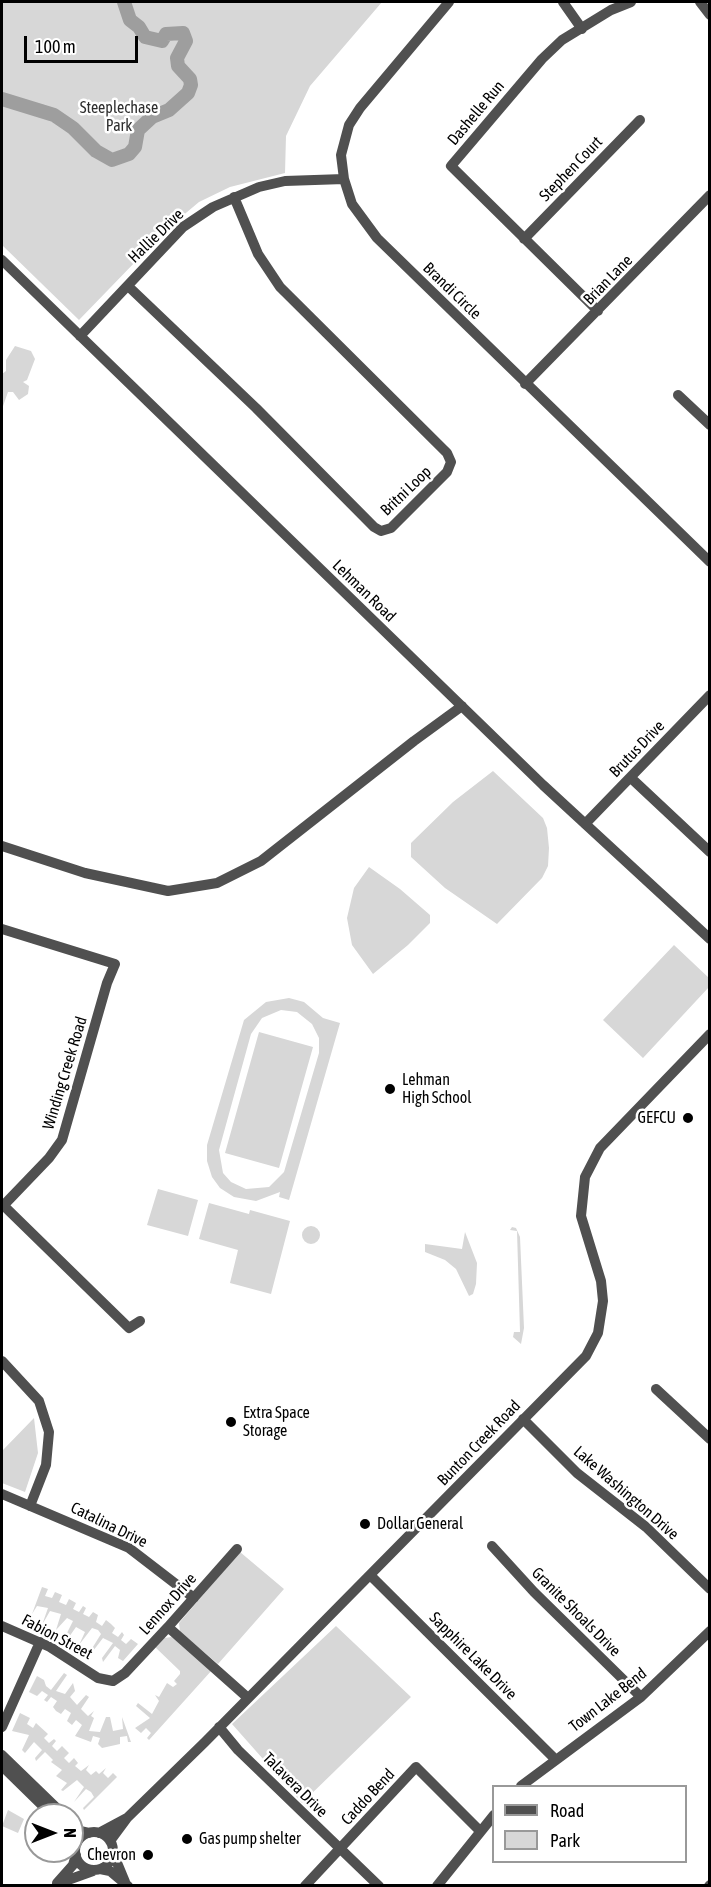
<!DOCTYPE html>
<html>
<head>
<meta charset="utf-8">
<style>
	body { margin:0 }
	#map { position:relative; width:711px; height:1887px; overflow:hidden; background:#fff; font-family:"Asap Condensed",sans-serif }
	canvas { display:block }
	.frame { position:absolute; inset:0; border:3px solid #000; pointer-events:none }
	.legend { position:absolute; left:492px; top:1785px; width:195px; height:78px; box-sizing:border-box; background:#fff; border:2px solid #999; margin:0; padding:8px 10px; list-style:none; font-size:18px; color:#000 }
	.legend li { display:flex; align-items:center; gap:12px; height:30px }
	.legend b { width:30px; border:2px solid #999 }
	.north { position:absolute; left:24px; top:1803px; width:60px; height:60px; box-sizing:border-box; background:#fff; border:2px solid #999; border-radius:50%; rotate:90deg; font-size:16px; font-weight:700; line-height:24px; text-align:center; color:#000 }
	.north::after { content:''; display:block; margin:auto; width:21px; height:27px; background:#000; clip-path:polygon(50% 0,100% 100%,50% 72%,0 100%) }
	.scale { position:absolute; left:24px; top:36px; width:114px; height:27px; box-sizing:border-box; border:3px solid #000; border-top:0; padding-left:8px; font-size:18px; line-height:21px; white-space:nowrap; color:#000; -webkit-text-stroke:4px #fff; paint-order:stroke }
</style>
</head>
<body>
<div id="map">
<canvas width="711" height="1887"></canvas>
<div class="frame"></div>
<ul class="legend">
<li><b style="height:8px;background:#505050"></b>Road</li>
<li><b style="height:16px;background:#d7d7d7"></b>Park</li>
</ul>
<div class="north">N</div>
<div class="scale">100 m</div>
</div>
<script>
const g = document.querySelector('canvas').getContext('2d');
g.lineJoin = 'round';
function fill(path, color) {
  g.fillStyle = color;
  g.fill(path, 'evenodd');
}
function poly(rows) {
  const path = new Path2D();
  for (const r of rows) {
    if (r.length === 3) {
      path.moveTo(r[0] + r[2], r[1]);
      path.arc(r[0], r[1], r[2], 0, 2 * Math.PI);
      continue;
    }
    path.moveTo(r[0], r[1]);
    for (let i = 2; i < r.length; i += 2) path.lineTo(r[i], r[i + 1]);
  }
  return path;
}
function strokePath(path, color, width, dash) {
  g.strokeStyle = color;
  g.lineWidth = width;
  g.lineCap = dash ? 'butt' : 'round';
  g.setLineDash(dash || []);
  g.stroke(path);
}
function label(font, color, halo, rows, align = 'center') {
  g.font = font + ' "Asap Condensed",sans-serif';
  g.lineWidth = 5;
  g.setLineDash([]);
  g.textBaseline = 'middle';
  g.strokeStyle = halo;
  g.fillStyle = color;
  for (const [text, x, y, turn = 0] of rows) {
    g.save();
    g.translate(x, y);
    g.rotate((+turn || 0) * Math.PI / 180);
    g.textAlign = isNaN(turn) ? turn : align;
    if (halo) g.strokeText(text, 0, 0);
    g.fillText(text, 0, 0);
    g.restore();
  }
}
fill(poly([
	[2,2,382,2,310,86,286,136,285,173,230,187,199,202,168,228,79,320,2,245],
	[15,346,31,351,35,359,27,380,23,382,29,386,28,394,19,400,13,392,8,392,2,409,2,374,6,371,6,360],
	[493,771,543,818,547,828,549,848,548,866,542,878,497,924,445,888,411,857,411,843,453,802],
	[369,867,400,889,430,915,430,923,408,945,373,974,352,945,347,918,354,888],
	[674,945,709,978,709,987,643,1058,603,1020],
	[289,998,304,1002,323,1018,340,1023,289,1200,279,1197,280,1192,256,1201,234,1197,220,1188,212,1177,207,1161,207,1145,244,1020,266,1002],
	[281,1010,297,1012,312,1024,319,1038,319,1053,284,1172,269,1187,246,1189,231,1182,223,1173,219,1150,251,1034,262,1018],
	[259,1032,313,1047,279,1168,225,1153],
	[158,1189,198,1200,188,1236,147,1225],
	[209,1203,249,1214,250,1210,290,1221,271,1294,230,1283,238,1250,199,1239],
	[311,1235,9],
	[512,1227,516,1228,520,1237,524,1328,521,1344,513,1337,514,1332,520,1332,517,1231,510,1230],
	[465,1232,477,1263,476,1284,473,1294,469,1296,456,1269,445,1260,425,1252,425,1244,462,1249],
	[34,1418,38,1453,25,1492,2,1483,2,1451],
	[240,1552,284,1589,218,1664,180,1632,179,1623],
	[42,1587,48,1589,45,1596,52,1598,55,1592,62,1595,59,1602,66,1605,69,1599,76,1603,73,1609,79,1612,83,1606,86,1608,83,1614,89,1617,93,1612,98,1615,96,1622,102,1626,106,1620,111,1624,115,1628,112,1633,118,1637,122,1632,124,1635,121,1640,126,1644,131,1639,138,1644,123,1661,118,1658,120,1650,115,1646,103,1662,102,1658,113,1643,103,1638,93,1651,91,1650,101,1634,98,1630,92,1628,79,1645,85,1632,76,1627,69,1637,65,1637,73,1621,67,1618,56,1630,61,1614,50,1611,42,1625,48,1608,37,1606,32,1614],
	[336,1626,411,1697,302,1803,232,1724],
	[172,1637,212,1670,149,1740,147,1738,151,1733,146,1728,141,1733,135,1728,150,1718,136,1706,138,1703,152,1714,159,1701,155,1695,159,1697,167,1683,173,1687,177,1684,174,1681,180,1674,180,1671,155,1647,164,1638],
	[64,1673,67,1675,56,1691,65,1694,73,1683,75,1691,70,1697,77,1705,86,1695,89,1697,81,1709,88,1716,94,1711,91,1716,94,1718,89,1731,100,1732,106,1717,110,1717,113,1731,123,1729,122,1717,131,1742,128,1742,127,1736,120,1737,120,1744,102,1748,98,1744,100,1738,93,1736,91,1742,75,1736,82,1725,76,1720,72,1725,67,1721,71,1713,65,1709,61,1714,56,1711,53,1707,57,1701,51,1697,47,1702,44,1700,48,1695,42,1691,37,1696,29,1692,37,1676,44,1680,46,1686,51,1690],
	[20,1713,30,1718,27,1724,33,1728,36,1723,48,1734,44,1738,49,1743,54,1739,56,1741,52,1746,57,1751,62,1746,69,1753,64,1758,69,1763,74,1758,78,1763,75,1766,81,1771,89,1765,86,1770,91,1775,96,1771,99,1774,106,1768,103,1773,108,1778,113,1773,117,1777,84,1810,83,1808,94,1797,91,1792,86,1789,74,1802,84,1787,77,1780,63,1791,61,1790,67,1783,56,1776,62,1770,51,1762,53,1760,45,1752,36,1761,35,1758,42,1750,34,1742,25,1753,22,1750,29,1735,12,1731],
	[8,1810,24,1819,18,1833,2,1826]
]), '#d7d7d7');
strokePath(poly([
	[2,99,54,115,73,128,96,151,112,160,129,154,135,147,138,130,152,117,169,110,188,93,191,85,190,79,178,66,177,58,186,41,183,33,166,34,162,41,145,37,139,27,130,20,124,2]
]), '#9e9e9e', 14);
strokePath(poly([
	[449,2,360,108,349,125,341,155,344,179,352,204,377,238,710,562],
	[563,2,582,29],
	[700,2,710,15],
	[524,239,640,120],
	[2,260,543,785,710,939],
	[128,286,256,408,374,527,381,531,391,528,447,472,451,462,447,453,280,287,258,254,234,197],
	[598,311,451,166,542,59,562,40,611,10,631,2],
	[80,336,183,227,213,207,259,187,285,181,344,179],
	[525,384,710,195],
	[678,395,710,425],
	[631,778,710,852],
	[585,824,710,695],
	[2,846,85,873,168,891,217,883,261,861,414,741,462,706],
	[2,929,115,964,107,983,62,1140,49,1158,2,1207],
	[2,1204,129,1328,140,1321],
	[2,1361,39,1401,49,1432,46,1465,30,1506],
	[656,1389,710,1439],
	[523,1419,577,1473,646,1527,710,1589],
	[2,1494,129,1548,194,1598],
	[492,1546,534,1592,641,1697],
	[370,1575,555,1759],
	[2,1626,50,1647,98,1678,113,1681,125,1673,168,1627,237,1549],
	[168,1627,248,1698],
	[2,1727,40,1642],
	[219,1727,238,1750,379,1886],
	[2,1755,64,1815],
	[2,1766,52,1815],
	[521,1786,641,1697,710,1631],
	[72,1823,80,1831,89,1833],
	[94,1851,19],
	[99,1833,127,1818],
	[110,1841,127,1818,205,1742,586,1356,598,1333,603,1301,601,1281,581,1216,585,1177,600,1148,710,1034],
	[113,1853,125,1882],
	[100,1869,110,1871,128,1886],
	[57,1883,73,1865,76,1855],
	[57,1884,93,1871],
	[305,1886,416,1767,479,1830],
	[437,1886,494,1815],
	[709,1886,710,1885]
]), '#505050', 10);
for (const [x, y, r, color] of [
	[390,1089,6,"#000"],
	[688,1118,6,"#000"],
	[231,1422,6,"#000"],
	[365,1524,6,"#000"],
	[187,1839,6,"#000"],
	[148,1855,6,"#000"]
]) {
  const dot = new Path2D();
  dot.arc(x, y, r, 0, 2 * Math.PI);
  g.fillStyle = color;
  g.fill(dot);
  strokePath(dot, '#fff', 2);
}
label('16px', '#2e2e2e', '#fff', [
	["Steeplechase",119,108],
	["Park",119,126]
]);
label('16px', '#000', '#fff', [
	["Dashelle Run",476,113,-50],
	["Stephen Court",571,169,-46],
	["Hallie Drive",156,236,-44],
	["Brian Lane",608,280,-46],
	["Brandi Circle",452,291,44],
	["Britni Loop",406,491,-44],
	["Lehman Road",364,591,44],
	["Brutus Drive",637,749,-46],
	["Winding Creek Road",65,1073,-73],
	["Bunton Creek Road",479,1443,-46],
	["Lake Washington Drive",626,1493,41],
	["Catalina Drive",109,1525,26],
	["Lennox Drive",168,1604,-48],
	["Granite Shoals Drive",576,1612,45],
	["Fabion Street",57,1637,28],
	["Sapphire Lake Drive",473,1656,45],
	["Town Lake Bend",608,1700,-38],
	["Talavera Drive",295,1785,45],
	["Caddo Bend",368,1797,-47]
]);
label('16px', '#000', '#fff', [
	["Lehman",402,1080],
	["High School",402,1098],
	["GEFCU",676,1118,"right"],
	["Extra Space",243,1413],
	["Storage",243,1431],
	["Dollar General",377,1524],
	["Gas pump shelter",199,1839],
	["Chevron",136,1855,"right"]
], 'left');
</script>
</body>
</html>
